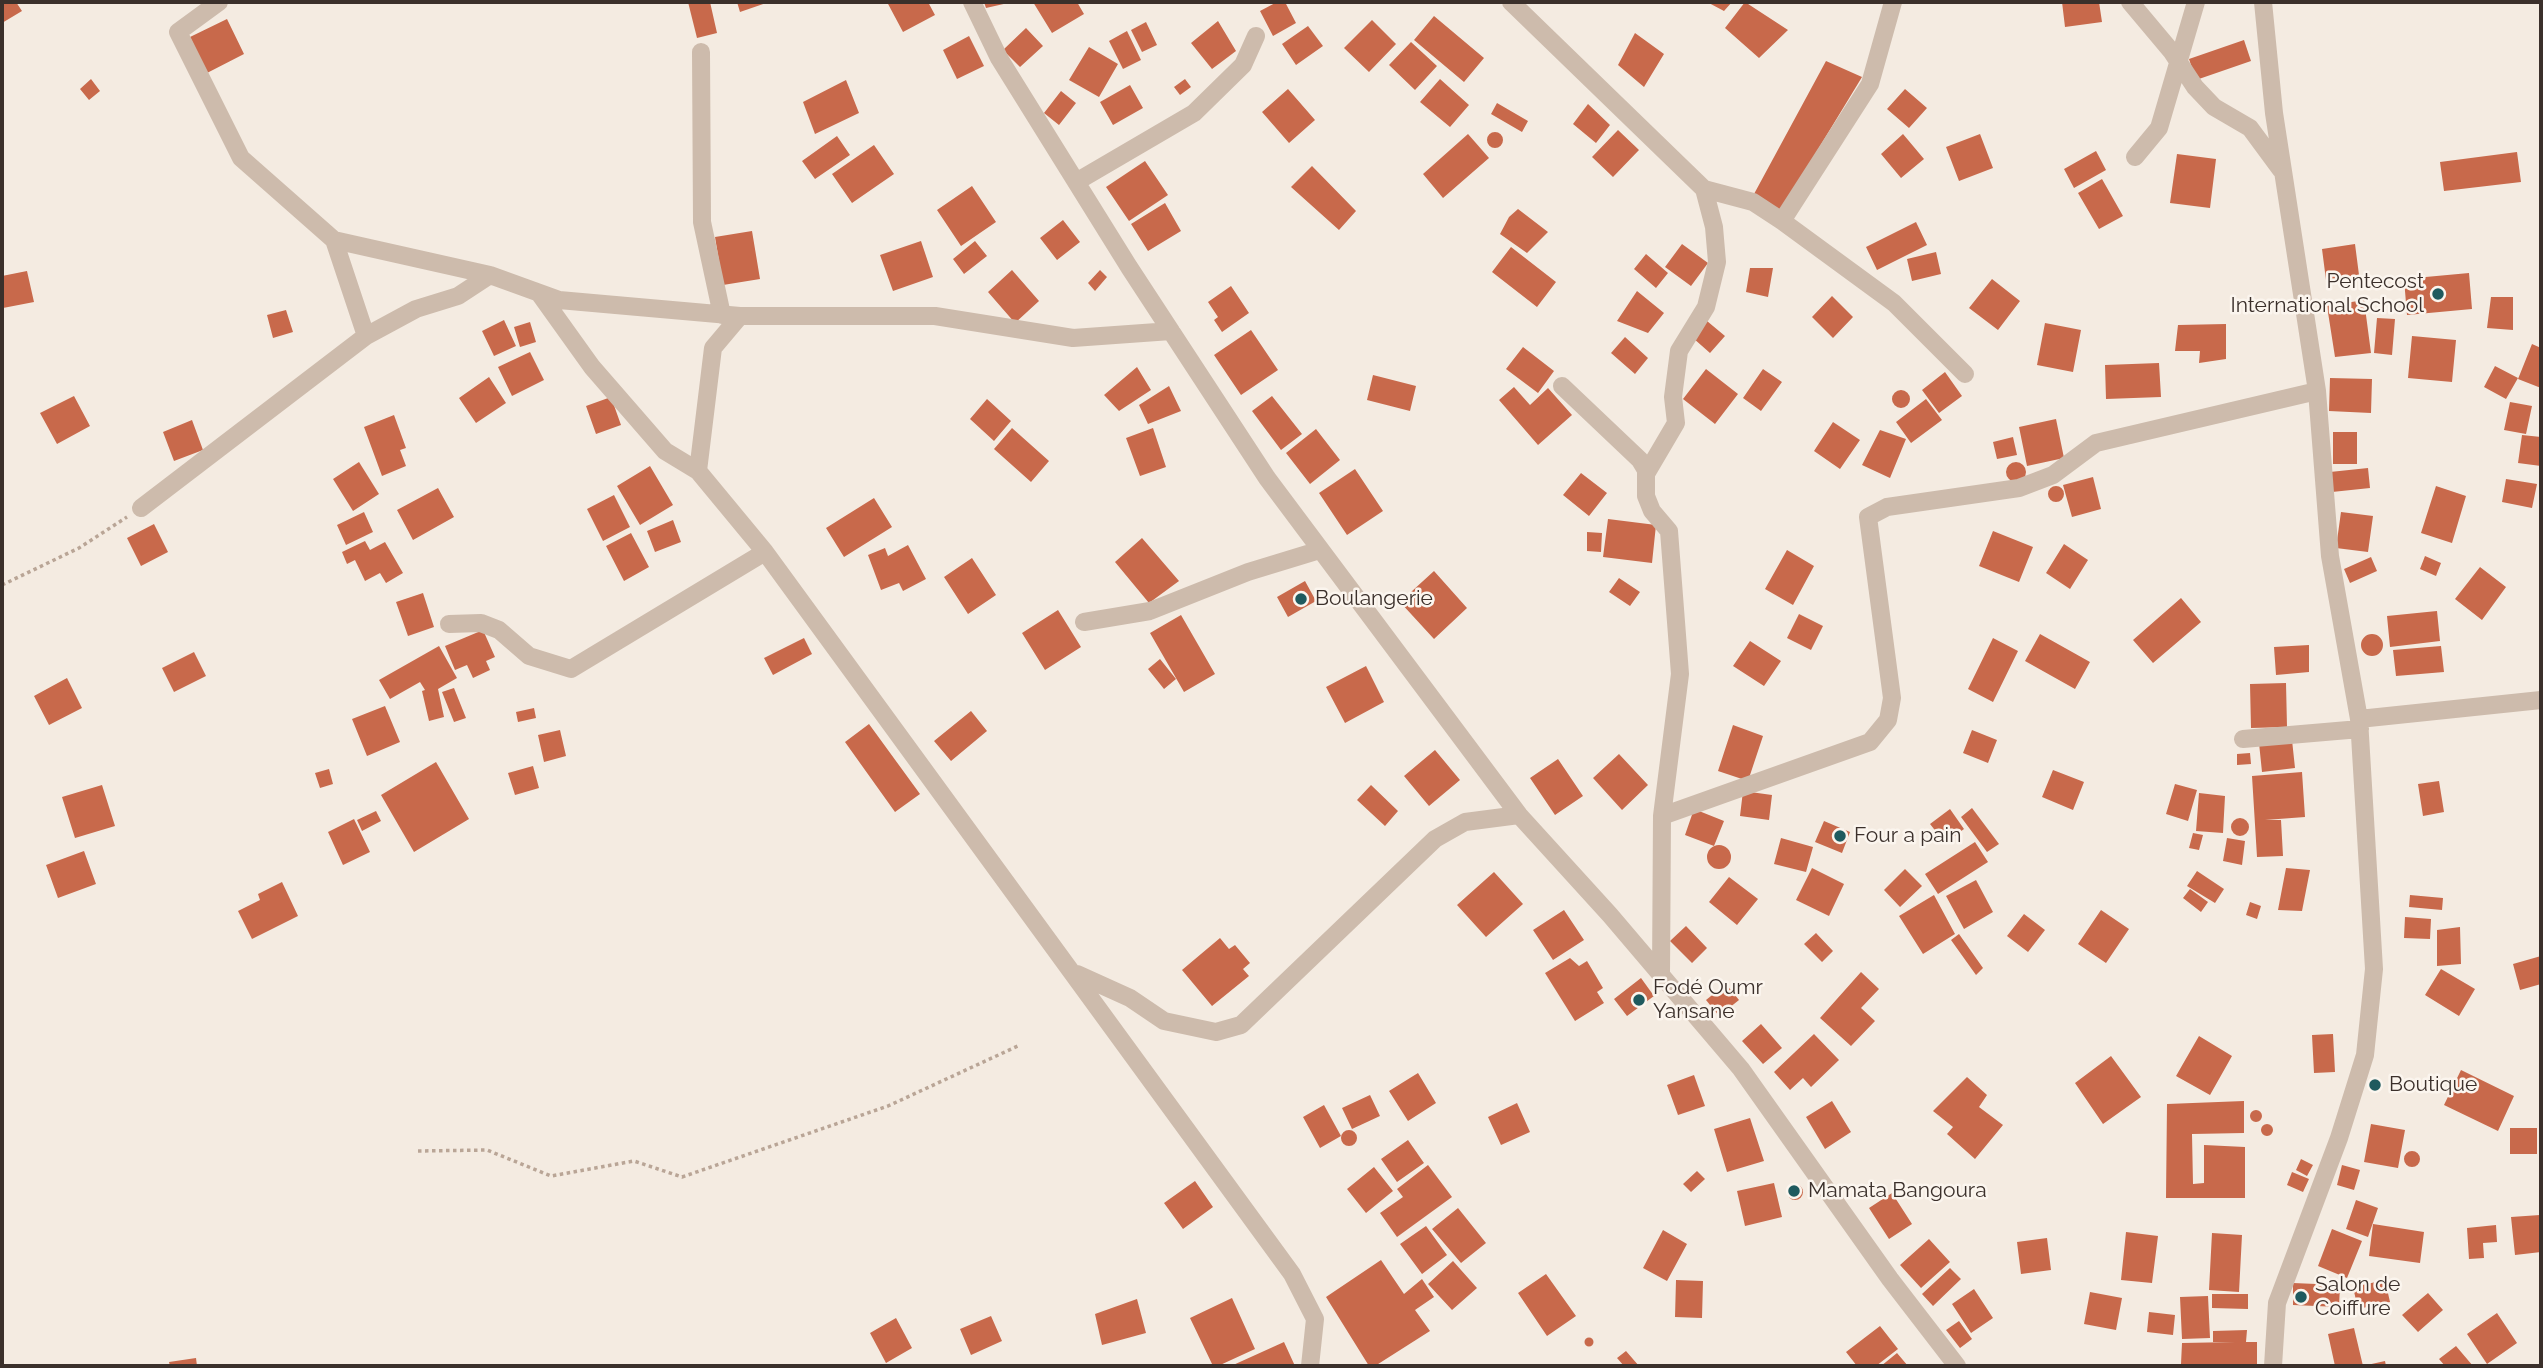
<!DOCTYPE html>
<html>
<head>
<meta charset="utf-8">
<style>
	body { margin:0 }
	#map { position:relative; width:2543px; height:1368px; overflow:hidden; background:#f4ebe1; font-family:Raleway,sans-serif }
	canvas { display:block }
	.frame { position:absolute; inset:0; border:4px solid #3b302b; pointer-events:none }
</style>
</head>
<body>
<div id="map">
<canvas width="2543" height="1368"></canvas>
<div class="frame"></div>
</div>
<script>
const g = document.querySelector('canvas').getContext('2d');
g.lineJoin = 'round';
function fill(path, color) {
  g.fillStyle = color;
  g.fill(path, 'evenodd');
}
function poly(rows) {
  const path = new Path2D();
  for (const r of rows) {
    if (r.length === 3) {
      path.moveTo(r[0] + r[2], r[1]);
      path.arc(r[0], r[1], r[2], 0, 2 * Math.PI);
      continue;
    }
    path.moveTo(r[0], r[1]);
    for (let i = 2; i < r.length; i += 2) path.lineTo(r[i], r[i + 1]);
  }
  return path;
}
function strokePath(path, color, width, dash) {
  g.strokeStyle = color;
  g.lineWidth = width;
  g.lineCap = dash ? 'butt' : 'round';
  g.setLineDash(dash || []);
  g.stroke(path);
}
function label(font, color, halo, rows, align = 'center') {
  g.font = font + ' Raleway,sans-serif';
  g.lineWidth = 5;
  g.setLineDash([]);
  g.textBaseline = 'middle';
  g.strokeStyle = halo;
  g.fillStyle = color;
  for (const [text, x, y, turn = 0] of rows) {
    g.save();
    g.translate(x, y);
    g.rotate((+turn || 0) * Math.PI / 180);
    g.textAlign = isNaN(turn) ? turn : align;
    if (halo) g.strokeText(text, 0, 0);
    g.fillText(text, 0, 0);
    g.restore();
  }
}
fill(poly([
	[2,2,16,2,22,11,2,23],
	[688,2,710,2,717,33,697,38],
	[737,2,769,2,740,12],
	[887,2,928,2,935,15,903,32],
	[984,2,1008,2,1008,3,986,8],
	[1033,2,1077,2,1084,14,1052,33],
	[1277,2,1285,2,1296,23,1273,36,1260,11],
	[1707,2,1732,2,1724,11],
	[1745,2,1788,30,1759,58,1725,28],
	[2062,2,2099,2,2102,22,2065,27],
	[1434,16,1484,58,1464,82,1414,40],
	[227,19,244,54,207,73,190,37],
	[1372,20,1396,44,1369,72,1344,48],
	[1218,21,1236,51,1212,69,1191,43],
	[1146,22,1157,45,1142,52,1131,30],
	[1308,26,1323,46,1296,65,1282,44],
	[1026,28,1043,46,1020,67,1003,50],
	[1127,31,1141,60,1123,69,1109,41],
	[1635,33,1664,54,1644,87,1618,65],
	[969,36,984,66,957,79,943,50],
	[2244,40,2251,61,2196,80,2189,59],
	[1411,42,1437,66,1415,90,1389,65],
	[1089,47,1118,64,1099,97,1069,80],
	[1826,61,1862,77,1780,212,1754,194],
	[91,79,100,91,89,100,80,89],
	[1185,79,1191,87,1180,95,1174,87],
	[1440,79,1469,105,1450,127,1420,102],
	[846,80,859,113,815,134,803,102],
	[1130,85,1143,108,1113,125,1100,102],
	[1288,89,1315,120,1289,143,1262,112],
	[1905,89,1927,108,1909,128,1887,109],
	[1061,91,1076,103,1059,125,1044,113],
	[1497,103,1528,121,1522,132,1491,114],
	[1588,104,1610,125,1596,143,1573,124],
	[1618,130,1639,150,1613,177,1592,157],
	[1495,140,8],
	[1468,134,1489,158,1443,198,1423,174],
	[1903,134,1924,159,1901,178,1881,154],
	[1980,134,1993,168,1959,181,1946,147],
	[837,136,850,155,815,179,802,161],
	[874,145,894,174,852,203,832,174],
	[2096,151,2106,170,2074,188,2064,169],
	[2517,152,2521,182,2444,191,2440,162],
	[2177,154,2216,159,2210,208,2170,203],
	[1145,161,1168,195,1129,221,1106,187],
	[1312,166,1356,211,1339,230,1291,187],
	[2102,179,2123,216,2099,229,2078,193],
	[972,186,996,222,961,246,937,210],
	[1165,203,1181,231,1148,251,1131,224],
	[1518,209,1548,232,1527,253,1500,234,1509,217],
	[1063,220,1080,242,1057,260,1040,238],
	[1916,222,1927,245,1877,270,1866,247],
	[752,231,760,279,723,285,715,237],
	[921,241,933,277,893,291,880,255],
	[975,241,987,256,964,274,953,259],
	[1682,244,1708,263,1691,286,1665,267],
	[2355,244,2359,275,2326,280,2322,249],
	[1511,247,1556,282,1537,307,1492,272],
	[1936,252,1941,274,1912,281,1907,259],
	[1646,254,1668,273,1656,288,1634,269],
	[1750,268,1773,268,1768,297,1746,292],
	[1012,270,1039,301,1015,323,988,292],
	[1100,270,1107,277,1095,291,1088,283],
	[27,271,34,302,3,308,2,276],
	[2469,273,2472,309,2407,315,2404,279],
	[1992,279,2020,301,1998,330,1969,308],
	[1231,286,1249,313,1222,332,1214,320,1218,317,1208,302],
	[1637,291,1664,313,1648,333,1617,321],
	[1832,296,1853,317,1833,338,1812,317],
	[2491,297,2513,297,2513,330,2487,328],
	[2364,300,2371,353,2335,357,2327,306],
	[286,310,293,332,273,338,267,315],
	[2377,318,2395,319,2392,355,2374,353],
	[504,320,516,346,494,356,482,331],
	[1707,321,1725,336,1710,353,1693,338],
	[530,322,536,342,520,347,514,327],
	[2045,323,2081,330,2073,372,2037,365],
	[2226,324,2226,359,2199,363,2200,351,2175,351,2178,325],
	[1251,330,1278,370,1241,395,1214,355],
	[2412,336,2456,340,2452,382,2408,378],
	[1625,337,1648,358,1635,374,1611,353],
	[2532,344,2541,348,2541,388,2518,379],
	[1523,347,1554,371,1538,393,1506,369],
	[530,352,544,380,512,396,498,367],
	[2159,363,2161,397,2106,399,2105,365],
	[2495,366,2518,378,2506,399,2484,387],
	[1137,367,1151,390,1119,411,1104,395],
	[1706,369,1738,394,1715,424,1683,399],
	[1763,369,1782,382,1761,411,1743,398],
	[1945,372,1962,396,1939,413,1922,390],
	[1373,375,1416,386,1410,411,1367,400],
	[489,377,506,403,476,423,459,398],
	[2330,378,2372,379,2371,413,2329,411],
	[1169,386,1181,411,1148,424,1139,405],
	[1514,387,1530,405,1548,388,1572,415,1538,445,1499,400],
	[1901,399,9],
	[74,396,90,426,57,444,40,413],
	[1272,396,1302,434,1281,450,1252,411],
	[611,397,621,425,596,434,586,406],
	[987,399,1011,421,994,441,970,419],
	[1926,399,1942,420,1911,443,1896,422],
	[2510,402,2532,406,2526,434,2504,430],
	[394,415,406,448,400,450,406,466,382,476,364,427],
	[2056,419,2064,458,2027,466,2019,427],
	[192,420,203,450,174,461,163,432],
	[1833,422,1860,440,1840,469,1814,451],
	[1012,428,1049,461,1031,482,994,449],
	[1153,428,1166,467,1140,476,1126,438],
	[1316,429,1340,460,1310,484,1286,453],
	[1880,430,1906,439,1890,478,1862,465],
	[2333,432,2357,432,2357,464,2333,464],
	[2522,435,2541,437,2541,466,2518,463],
	[2013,437,2017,455,1997,459,1993,442],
	[359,462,379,494,353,511,333,479],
	[2016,472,10],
	[650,466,673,505,640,525,617,486],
	[2368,468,2370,488,2332,492,2330,472],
	[1355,469,1383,511,1347,535,1319,493],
	[1581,473,1607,493,1589,516,1563,495],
	[2093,477,2101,509,2072,517,2063,485],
	[2506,479,2537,484,2532,508,2502,502],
	[2436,486,2466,496,2452,543,2421,533],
	[2056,494,8],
	[438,488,454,517,413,540,397,510],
	[614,495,630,527,603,541,587,509],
	[874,498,892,527,844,557,826,528],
	[364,512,373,532,346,545,337,525],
	[2341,512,2373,516,2368,552,2336,548],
	[1608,519,1656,525,1652,563,1603,557],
	[673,520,681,542,655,552,647,531],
	[154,524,168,552,141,566,127,538],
	[1993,531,2033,547,2019,582,1979,566],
	[1587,532,1602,533,1601,552,1587,551],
	[631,533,649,567,624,581,606,546],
	[1142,538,1179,581,1149,603,1115,562],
	[365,541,370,550,385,542,403,573,386,583,380,573,365,581,355,560,347,564,342,552],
	[2064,544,2088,560,2070,589,2046,573],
	[908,545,926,579,903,591,899,583,881,590,868,555,885,548,888,556],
	[1787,550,1814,566,1793,605,1765,589],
	[2425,556,2441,563,2436,576,2420,569],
	[2371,557,2377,571,2350,583,2344,569],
	[972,558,996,595,968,614,944,577],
	[2480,567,2506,587,2482,620,2455,599],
	[1434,571,1467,608,1434,639,1400,602],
	[1619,578,1640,592,1630,606,1609,592],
	[1305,581,1316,601,1288,617,1277,597],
	[423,593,434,627,408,636,396,602],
	[2181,598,2201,622,2153,663,2133,640],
	[1058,610,1081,647,1045,670,1022,633],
	[2437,611,2440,641,2390,647,2387,616],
	[1799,614,1823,626,1811,650,1787,638],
	[1181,615,1215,674,1184,692,1150,633],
	[483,630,495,657,486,661,490,670,473,678,467,665,455,670,445,646],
	[2040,634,2090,662,2075,689,2025,661],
	[2372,645,11],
	[804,638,812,654,773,675,764,658],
	[1993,638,2018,651,1993,702,1968,689],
	[1750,641,1781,661,1764,686,1733,666],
	[2309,645,2309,672,2276,675,2274,647],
	[439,646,457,678,438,689,444,717,429,721,422,691,425,690,420,682,390,699,379,680],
	[2441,646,2444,672,2396,676,2393,650],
	[194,652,206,676,174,692,162,668],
	[1160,659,1176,679,1164,689,1148,669],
	[1366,666,1384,702,1345,723,1326,687],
	[67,678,82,708,49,725,34,696],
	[2286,683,2287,727,2251,728,2250,684],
	[454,688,466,718,454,722,442,692],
	[385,706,400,742,367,756,352,719],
	[534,708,536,718,518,722,516,712],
	[971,711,987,731,951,761,934,741],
	[869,724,920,794,895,812,845,742],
	[1733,725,1763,736,1748,781,1718,771],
	[560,730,566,756,544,762,538,735],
	[1972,730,1997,740,1988,763,1963,753],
	[2292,740,2295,768,2262,772,2259,743],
	[1435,750,1460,780,1429,806,1404,776],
	[2250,753,2251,764,2237,765,2237,754],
	[1619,754,1648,785,1622,810,1593,778],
	[1558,759,1583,796,1555,815,1530,778],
	[436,762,469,819,414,852,381,795],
	[533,766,539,788,515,795,508,773],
	[329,769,333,784,320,788,315,773],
	[2053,770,2084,782,2073,810,2042,797],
	[2302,772,2305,817,2265,820,2281,820,2283,856,2257,857,2252,776],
	[2439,781,2444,812,2423,816,2418,784],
	[2175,784,2197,790,2188,821,2166,814],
	[102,785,115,826,75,838,62,797],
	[1371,785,1398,811,1385,826,1357,800],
	[1743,791,1772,795,1769,820,1740,816],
	[2199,793,2225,796,2223,833,2196,831],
	[1972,808,1999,844,1987,852,1961,817],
	[1694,809,1724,821,1714,846,1685,835],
	[1950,809,1964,829,1945,843,1930,824],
	[376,811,381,821,362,831,357,820],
	[2240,827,9],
	[354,819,370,852,343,865,328,832],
	[1824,821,1850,832,1842,853,1815,842],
	[2193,833,2203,835,2199,850,2189,848],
	[1781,838,1813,847,1806,872,1774,864],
	[2227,838,2245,841,2242,865,2223,861],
	[1975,842,1988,862,1938,894,1925,874],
	[1719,857,12],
	[84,851,96,884,58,898,46,865],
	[1812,868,1844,884,1829,916,1796,900],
	[2286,868,2310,870,2302,911,2278,910],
	[1905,869,1922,886,1900,907,1884,890],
	[2197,871,2224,889,2215,903,2187,886],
	[1494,872,1523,904,1486,937,1457,905],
	[1729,877,1758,899,1737,925,1709,902],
	[1976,880,1993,912,1964,929,1946,896],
	[282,882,298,916,252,939,238,911,260,900,258,894],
	[2190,889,2208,902,2201,912,2183,898],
	[1934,895,1955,934,1923,954,1899,916],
	[2410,895,2443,898,2442,910,2409,907],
	[2250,902,2261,906,2257,919,2246,915],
	[1564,910,1584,940,1553,960,1533,930],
	[2101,910,2129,929,2106,963,2078,944],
	[2024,914,2045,930,2028,952,2007,936],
	[2405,917,2431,919,2430,939,2404,938],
	[1686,926,1707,948,1692,963,1670,941],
	[2460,927,2461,964,2437,966,2437,930],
	[1816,933,1833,951,1822,962,1804,944],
	[1959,934,1983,968,1976,975,1951,940],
	[1220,938,1229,949,1235,945,1250,963,1243,969,1249,976,1212,1006,1182,970],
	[2541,956,2541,984,2520,990,2513,964],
	[1570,958,1579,966,1587,961,1603,988,1597,992,1604,1003,1575,1021,1545,973],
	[2441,969,2475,989,2459,1016,2425,995],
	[1861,972,1879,989,1861,1008,1875,1021,1851,1046,1820,1018],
	[1641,978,1654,996,1627,1016,1614,999],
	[1726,984,1739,1000,1719,1016,1706,1000],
	[1761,1024,1782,1048,1763,1064,1742,1041],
	[1814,1034,1839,1060,1811,1087,1803,1078,1790,1090,1774,1072],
	[2333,1034,2335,1072,2314,1073,2312,1035],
	[2199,1036,2232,1056,2210,1095,2176,1076],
	[2111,1056,2141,1097,2103,1124,2075,1083],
	[2461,1070,2514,1096,2498,1131,2444,1105],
	[1418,1073,1436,1103,1408,1121,1389,1091],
	[1694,1075,1705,1106,1678,1115,1667,1085],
	[1967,1077,1987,1095,1979,1107,2003,1125,1975,1159,1947,1134,1953,1127,1933,1111],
	[1370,1095,1380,1116,1352,1129,1342,1108],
	[1832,1101,1851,1132,1825,1149,1806,1117],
	[2244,1101,2244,1133,2192,1134,2193,1184,2204,1183,2204,1145,2245,1147,2245,1198,2166,1198,2167,1104],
	[1517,1103,1530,1132,1501,1145,1488,1117],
	[1324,1105,1341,1136,1320,1148,1303,1117],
	[2256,1116,6],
	[1750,1118,1764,1161,1727,1172,1714,1129],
	[2267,1130,6],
	[2371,1124,2405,1130,2398,1168,2364,1162],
	[2510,1128,2537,1128,2537,1154,2510,1154],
	[1349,1138,8],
	[1408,1140,1424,1163,1397,1182,1381,1159],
	[2412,1159,8],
	[2301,1159,2313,1165,2307,1176,2296,1170],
	[1428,1165,1452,1197,1397,1237,1380,1213,1403,1197,1397,1189],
	[2342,1165,2360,1170,2354,1190,2337,1185],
	[1374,1167,1393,1191,1366,1213,1347,1189],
	[1697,1171,1705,1179,1691,1192,1683,1184],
	[2292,1172,2309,1179,2303,1192,2287,1185],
	[1195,1181,1213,1207,1183,1229,1164,1203],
	[1774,1183,1782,1217,1745,1226,1737,1191],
	[1795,1192,8],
	[1892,1193,1912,1224,1889,1239,1869,1208],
	[2356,1200,2378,1208,2368,1237,2346,1229],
	[1458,1208,1486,1243,1461,1263,1432,1229],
	[2540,1215,2541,1252,2515,1255,2511,1217],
	[2373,1224,2424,1232,2420,1263,2369,1256],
	[2496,1225,2497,1242,2483,1243,2484,1258,2469,1259,2467,1228],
	[1426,1226,1447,1255,1422,1274,1400,1244],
	[2332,1229,2362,1241,2347,1278,2318,1266],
	[1663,1230,1687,1244,1667,1281,1643,1268],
	[2126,1232,2158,1236,2152,1283,2121,1280],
	[2212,1233,2242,1235,2239,1292,2209,1290],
	[2047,1238,2051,1270,2021,1274,2017,1242],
	[1929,1239,1950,1262,1921,1288,1900,1265],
	[1381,1260,1404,1294,1422,1279,1434,1297,1415,1310,1430,1331,1375,1366,1369,1366,1326,1297],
	[1453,1261,1477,1288,1452,1310,1428,1284],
	[1950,1268,1961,1279,1933,1306,1922,1294],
	[1546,1274,1576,1316,1547,1336,1518,1293],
	[1676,1280,1703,1281,1702,1318,1675,1317],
	[2385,1280,2390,1302,2358,1309,2353,1287],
	[2293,1283,2340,1285,2339,1307,2293,1305],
	[1974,1289,1993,1318,1971,1333,1952,1304],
	[2090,1292,2122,1298,2116,1330,2084,1324],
	[2428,1293,2443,1310,2418,1332,2402,1315],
	[2212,1294,2248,1294,2248,1309,2212,1308],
	[2208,1296,2210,1338,2182,1339,2180,1297],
	[1232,1298,1255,1349,1218,1366,1213,1366,1190,1318],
	[1137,1299,1146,1333,1102,1345,1095,1314],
	[2149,1312,2175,1315,2173,1335,2147,1332],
	[2497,1313,2517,1343,2487,1364,2467,1334],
	[991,1316,1002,1341,971,1355,960,1329],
	[896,1318,912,1348,886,1363,870,1333],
	[1959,1321,1972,1339,1960,1348,1946,1330],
	[1880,1326,1898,1349,1876,1366,1857,1366,1846,1352],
	[2354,1328,2363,1366,2335,1366,2328,1334],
	[2247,1330,2246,1342,2257,1342,2257,1366,2181,1364,2182,1343,2235,1342,2213,1342,2213,1331],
	[1589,1342,4.5],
	[1284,1342,1295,1366,1231,1366],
	[2456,1346,2473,1366,2445,1366,2439,1359],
	[1626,1351,1639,1366,1624,1366,1617,1358],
	[1897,1353,1908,1366,1881,1366],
	[196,1358,197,1366,170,1366,169,1362],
	[2385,1361,2386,1366,2367,1366,2367,1365]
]), '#c8694b');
strokePath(poly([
	[2,585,79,548,127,517],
	[418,1151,487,1150,551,1176,634,1161,682,1177,888,1106,1020,1045]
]), '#b9a596', 3.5, [3.5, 3.5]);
strokePath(poly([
	[219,2,178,32,241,158,334,240,490,275],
	[972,2,999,58,1129,267,1267,478,1519,815,1610,915,1741,1069,1890,1279,1957,1366],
	[1511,2,1704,189,1753,202,1782,221,1894,303,1965,374],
	[2130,2,2172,52,2195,87,2214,107,2250,128,2281,170],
	[2263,2,2274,113,2317,391,2330,556,2359,719,2374,969,2365,1055,2339,1138,2277,1303,2273,1366],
	[701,52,702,222,722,315],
	[2135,157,2159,128,2196,2],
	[1076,182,1194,113,1243,65,1256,36],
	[1782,221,1870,84,1893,2],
	[334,240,366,336],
	[539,293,592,367,665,451,698,471],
	[1171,331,1073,338,935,316,740,316,713,348,698,471,765,552,1292,1274,1315,1319,1310,1366],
	[1562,386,1640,460,1646,470,1646,496,1652,511,1669,531,1680,674,1662,816,1661,975],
	[1646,474,1676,423,1673,397,1679,351,1706,307,1717,262,1714,227,1704,189],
	[141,508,366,336,416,309,458,296,490,275,559,300,740,316],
	[1084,622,1150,611,1248,572,1320,550],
	[449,624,481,623,499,630,529,656,571,669,765,552],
	[2359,719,2541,700],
	[2243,739,2360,729],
	[1662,816,1870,742,1888,720,1892,698,1868,517,1887,507,2019,488,2053,475,2096,443,2317,391],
	[1077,974,1130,998,1164,1021,1216,1032,1241,1025,1435,839,1465,822,1519,815]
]), '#cdbbac', 18);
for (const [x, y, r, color] of [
	[2438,294,7,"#1f5a5e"],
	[1301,599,7,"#1f5a5e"],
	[1840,836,7,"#1f5a5e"],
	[1639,1000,7,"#1f5a5e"],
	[2375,1085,7,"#1f5a5e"],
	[1794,1191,7,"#1f5a5e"],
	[2301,1297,7,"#1f5a5e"]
]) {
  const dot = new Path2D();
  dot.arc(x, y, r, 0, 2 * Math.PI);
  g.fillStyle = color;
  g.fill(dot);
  strokePath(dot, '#fbf5ee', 2.5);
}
label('21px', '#3b302b', '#fbf5ee', [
	["Pentecost",2424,282,"right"],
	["International School",2424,306,"right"],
	["Boulangerie",1315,599],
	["Four a pain",1854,836],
	["Fodé Oumr",1653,988],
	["Yansane",1653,1012],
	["Boutique",2389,1085],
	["Mamata Bangoura",1808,1191],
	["Salon de",2315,1285],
	["Coiffure",2315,1309]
], 'left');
</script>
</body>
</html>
